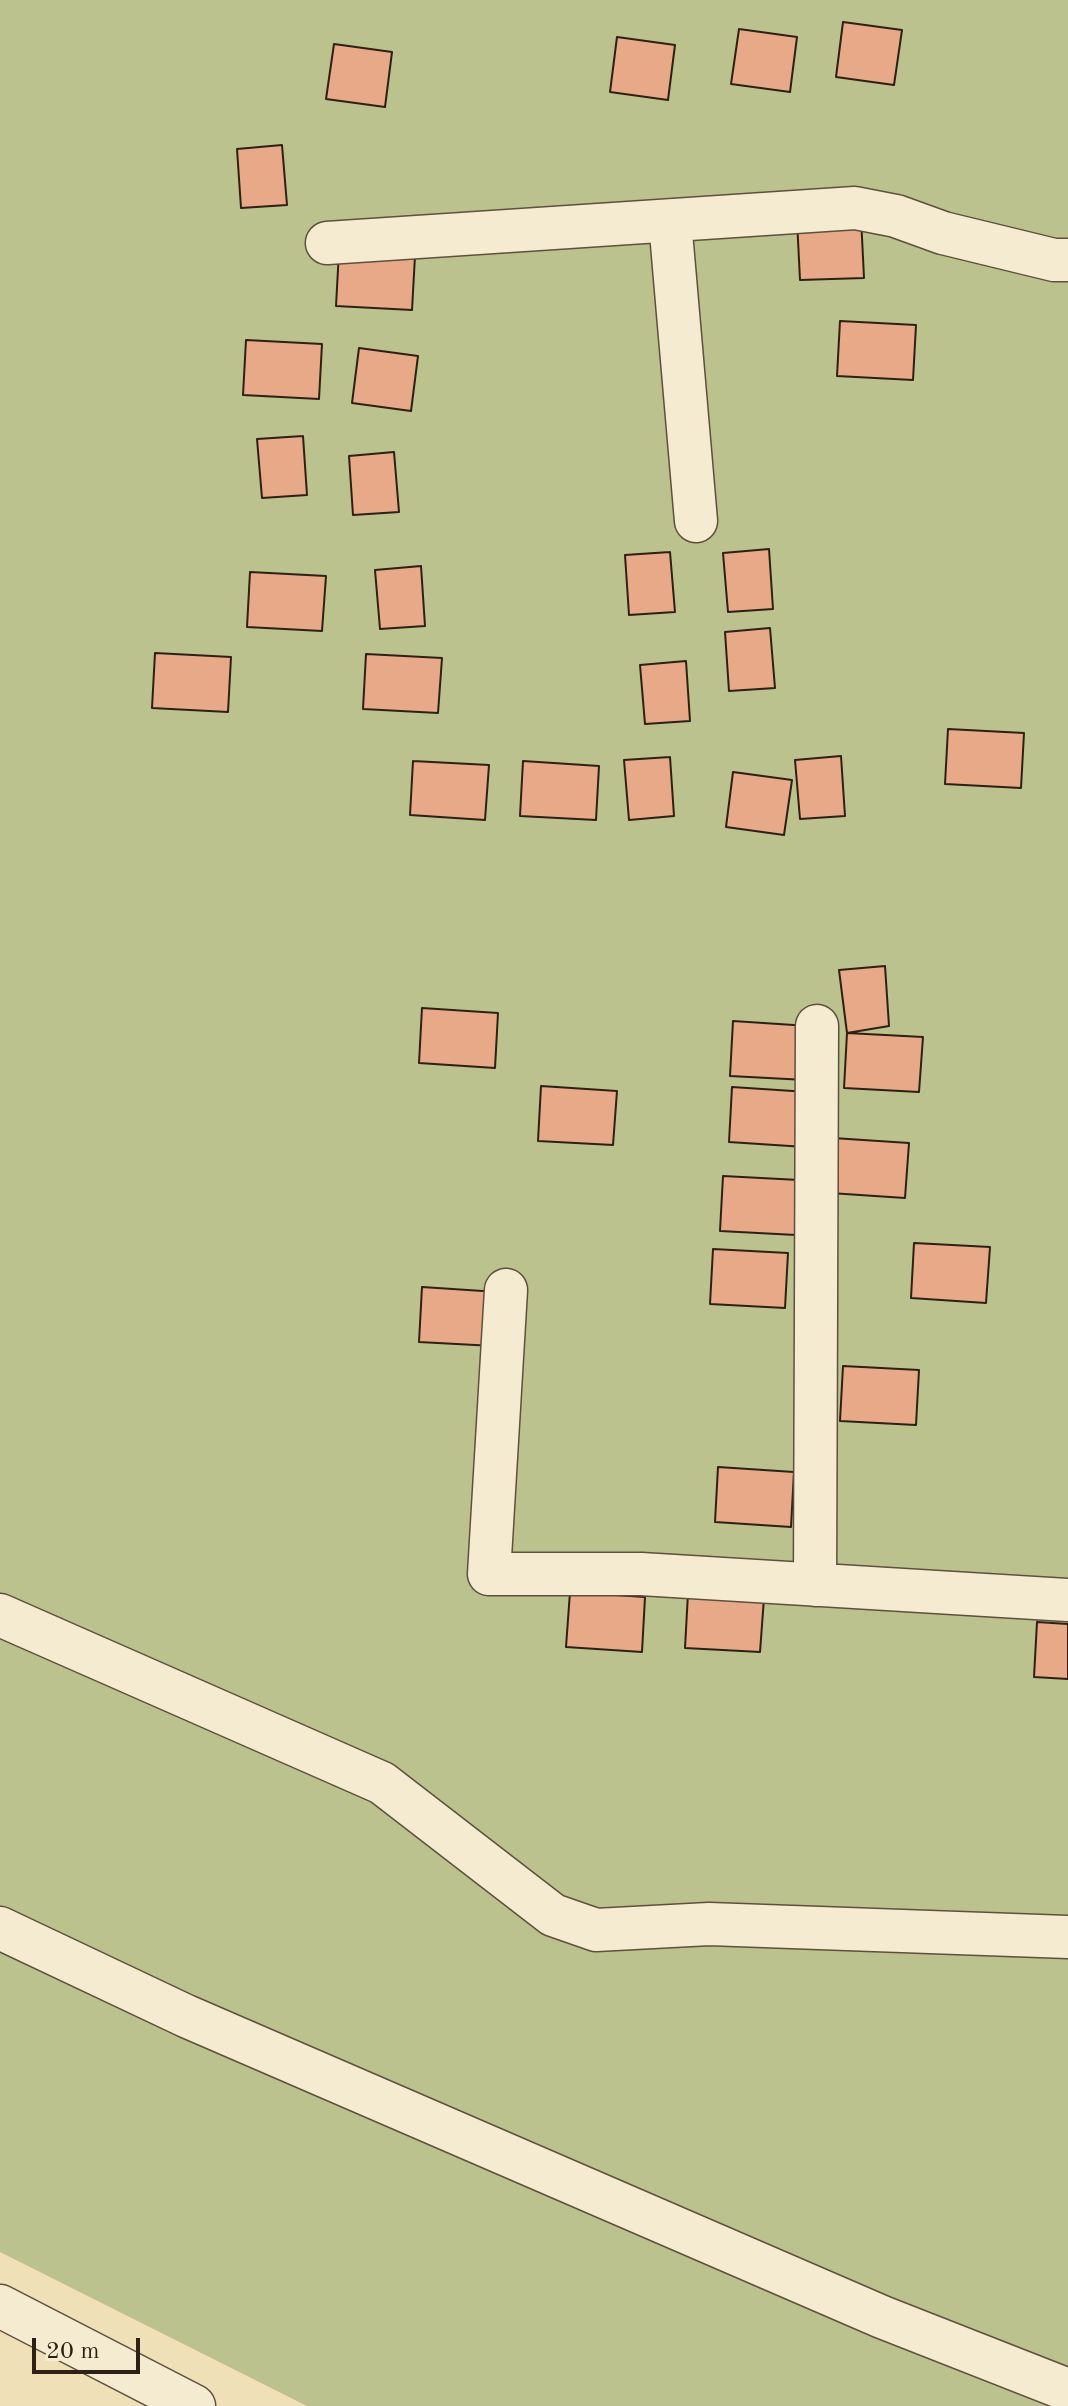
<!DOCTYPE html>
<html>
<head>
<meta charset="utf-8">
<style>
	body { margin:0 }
	#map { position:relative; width:1068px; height:2406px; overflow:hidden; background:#efe0b7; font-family:"Old Standard TT",serif }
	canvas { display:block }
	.scale { position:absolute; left:32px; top:2338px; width:108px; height:36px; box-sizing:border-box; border:4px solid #2e2014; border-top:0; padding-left:10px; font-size:24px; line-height:28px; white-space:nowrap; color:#2e2014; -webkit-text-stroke:6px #f5ebd0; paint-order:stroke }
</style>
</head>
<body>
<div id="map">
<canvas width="1068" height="2406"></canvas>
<div class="scale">20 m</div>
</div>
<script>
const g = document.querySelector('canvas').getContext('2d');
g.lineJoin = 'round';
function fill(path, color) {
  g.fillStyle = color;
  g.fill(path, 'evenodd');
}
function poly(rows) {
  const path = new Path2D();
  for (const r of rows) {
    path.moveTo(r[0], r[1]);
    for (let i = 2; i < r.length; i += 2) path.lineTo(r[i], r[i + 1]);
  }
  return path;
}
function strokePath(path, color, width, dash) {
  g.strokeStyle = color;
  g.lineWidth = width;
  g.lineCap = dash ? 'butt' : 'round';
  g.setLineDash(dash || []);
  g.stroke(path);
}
fill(poly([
	[0,0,1068,0,1068,2406,307,2406,0,2252]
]), '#bbc28d');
const building = poly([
	[843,22,902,30,894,85,836,77,843,22],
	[739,29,797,37,790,92,731,84,739,29],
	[617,37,675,45,668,100,610,92,617,37],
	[334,44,392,52,385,107,326,99,334,44],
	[282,145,287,205,241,208,237,149,282,145],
	[861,217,864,278,800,280,797,220,861,217],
	[339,251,415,256,412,310,336,306,339,251],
	[840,321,916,325,913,380,837,376,840,321],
	[246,340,322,344,319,399,243,395,246,340],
	[359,348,418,356,411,411,352,403,359,348],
	[303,436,307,495,262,498,257,439,303,436],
	[394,452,399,512,353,515,349,456,394,452],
	[769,549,773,609,728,612,723,553,769,549],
	[670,552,675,612,629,615,625,555,670,552],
	[421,566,425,626,380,629,375,570,421,566],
	[250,572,326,576,322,631,247,627,250,572],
	[770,628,775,688,729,691,725,632,770,628],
	[155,653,231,657,228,712,152,708,155,653],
	[366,654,442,658,438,713,363,709,366,654],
	[686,661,690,721,645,724,640,665,686,661],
	[948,729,1024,733,1021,788,945,784,948,729],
	[841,756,845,816,800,819,795,760,841,756],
	[670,757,674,816,629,820,624,760,670,757],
	[413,761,489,765,485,820,410,815,413,761],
	[523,761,599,766,596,820,520,816,523,761],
	[733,772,792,780,784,835,726,827,733,772],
	[885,966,889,1026,847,1033,839,970,885,966],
	[422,1008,498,1013,495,1068,419,1063,422,1008],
	[733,1021,809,1026,806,1080,730,1076,733,1021],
	[847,1033,923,1037,919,1092,844,1088,847,1033],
	[541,1086,617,1091,613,1145,538,1141,541,1086],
	[732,1087,808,1092,805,1147,729,1142,732,1087],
	[833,1138,909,1143,905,1198,830,1193,833,1138],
	[723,1176,799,1180,796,1235,720,1231,723,1176],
	[914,1243,990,1247,986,1303,911,1298,914,1243],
	[713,1249,788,1253,785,1308,710,1304,713,1249],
	[422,1287,498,1292,494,1346,419,1342,422,1287],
	[843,1366,919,1370,916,1425,840,1421,843,1366],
	[718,1467,794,1472,791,1527,715,1522,718,1467],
	[570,1592,645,1597,642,1652,566,1647,570,1592],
	[688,1593,764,1598,760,1652,685,1648,688,1593],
	[1037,1622,1068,1624,1068,1679,1034,1677,1037,1622]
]);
fill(building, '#e7a987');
strokePath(building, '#2e2014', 2);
const minor = poly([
	[670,221,696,521],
	[327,243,855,208,896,216,943,233,1054,260,1068,260],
	[506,1290,489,1574,641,1574,1068,1600],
	[815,1585,817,1026],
	[0,1615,382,1783,553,1915,596,1930,709,1924,1068,1937],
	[0,1928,186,2016,882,2317,1068,2390],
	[0,2306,194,2406]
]);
strokePath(minor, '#5e503d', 45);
strokePath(minor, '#f5ebd0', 42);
</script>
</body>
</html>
